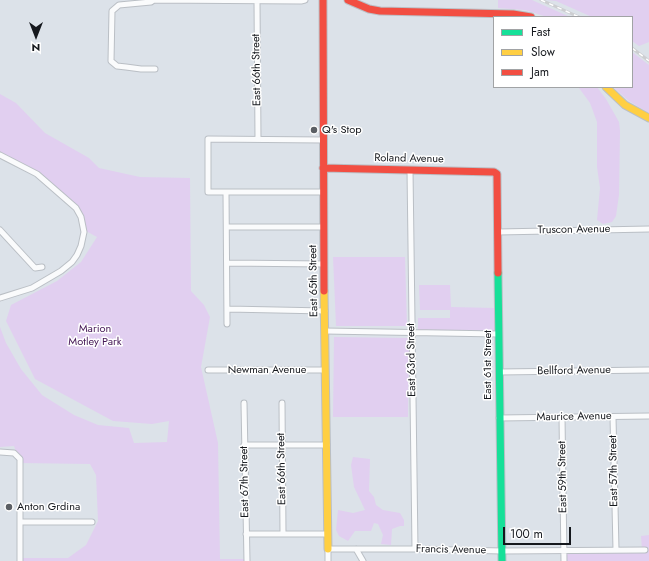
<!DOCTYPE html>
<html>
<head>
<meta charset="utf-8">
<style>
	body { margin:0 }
	#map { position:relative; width:649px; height:561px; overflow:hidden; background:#dce2e9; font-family:Jost,sans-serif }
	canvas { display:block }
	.legend { position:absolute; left:493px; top:16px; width:140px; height:72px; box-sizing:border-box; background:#fff; border:1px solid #a1a3a5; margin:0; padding:5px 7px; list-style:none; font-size:12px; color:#15181d }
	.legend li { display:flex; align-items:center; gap:8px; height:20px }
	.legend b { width:20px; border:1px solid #a1a3a5 }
	.north { position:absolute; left:16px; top:16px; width:40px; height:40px; -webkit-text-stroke:3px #fff; paint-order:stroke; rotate:180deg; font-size:11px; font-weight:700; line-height:16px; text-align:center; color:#15181d }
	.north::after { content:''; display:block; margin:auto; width:14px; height:18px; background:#15181d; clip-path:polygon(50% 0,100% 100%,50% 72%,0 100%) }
	.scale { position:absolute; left:503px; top:527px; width:68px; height:18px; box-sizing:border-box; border:2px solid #15181d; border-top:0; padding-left:5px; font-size:12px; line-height:14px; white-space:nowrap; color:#15181d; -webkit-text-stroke:3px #fff; paint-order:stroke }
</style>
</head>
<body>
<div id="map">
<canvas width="649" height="561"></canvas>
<ul class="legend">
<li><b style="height:5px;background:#16e098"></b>Fast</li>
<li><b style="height:5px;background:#ffcf43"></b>Slow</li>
<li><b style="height:5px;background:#f24e42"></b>Jam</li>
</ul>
<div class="north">N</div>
<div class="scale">100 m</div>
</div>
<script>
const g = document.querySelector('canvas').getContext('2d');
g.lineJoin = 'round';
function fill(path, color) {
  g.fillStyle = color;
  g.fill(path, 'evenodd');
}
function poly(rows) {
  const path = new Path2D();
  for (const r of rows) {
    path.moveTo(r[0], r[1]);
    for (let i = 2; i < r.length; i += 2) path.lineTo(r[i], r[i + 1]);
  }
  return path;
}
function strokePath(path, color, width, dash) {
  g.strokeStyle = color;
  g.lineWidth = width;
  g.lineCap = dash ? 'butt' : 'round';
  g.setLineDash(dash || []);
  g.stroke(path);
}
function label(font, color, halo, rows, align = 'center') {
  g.font = font + ' Jost,sans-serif';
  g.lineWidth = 3;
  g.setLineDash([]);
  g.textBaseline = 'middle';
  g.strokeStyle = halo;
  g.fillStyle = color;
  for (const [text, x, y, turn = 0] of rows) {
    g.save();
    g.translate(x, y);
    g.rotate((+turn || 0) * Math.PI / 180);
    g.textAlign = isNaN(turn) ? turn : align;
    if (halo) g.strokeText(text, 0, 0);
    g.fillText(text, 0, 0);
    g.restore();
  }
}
fill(poly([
	[498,0,532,0,570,17,547,17,525,10,498,8],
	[547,0,649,0,649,42,639,46,632,41,632,17,592,17,556,1],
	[632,52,649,65,649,113,629,101,613,87,632,87],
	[564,87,597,87,606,99,619,122,620,131,619,195,616,216,612,222,603,224,597,220,600,188,597,167,597,122,590,103,579,88],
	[0,94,16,103,45,133,89,158,99,168,140,177,190,178,191,291,204,305,210,317,201,367,218,443,220,559,247,559,247,561,20,561,20,558,68,558,86,545,98,521,96,475,90,464,20,463,14,446,0,447,0,327,6,343,21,369,42,395,74,415,98,425,129,428,134,443,167,442,169,421,152,424,113,421,35,379,6,321,11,305,57,281,81,262,97,237,84,230,76,208,37,174,0,155],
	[333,257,405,257,407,326,336,326],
	[419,285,450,285,451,307,495,308,496,331,418,330,418,318,450,318,450,310,420,310],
	[334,337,409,338,408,417,333,417],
	[353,457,370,459,369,491,374,497,376,505,383,510,400,513,404,520,404,526,400,526,392,529,391,545,381,544,383,535,378,524,374,523,371,531,355,531,348,541,339,536,336,530,338,510,353,513,365,510,354,487,351,465],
	[649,535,649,561,564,561,564,550,642,550,641,536]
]), '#e1cff0');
const street = poly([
	[257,0,258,139],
	[155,69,141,69,126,67,117,66,111,61,112,11,119,5,151,2,154,0,301,1,305,0],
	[0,155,37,174,76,208,81,217,84,232,81,246,77,255,72,262,61,271,32,288,0,298],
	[410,170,415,549],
	[226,192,227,324],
	[323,192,208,192,208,139,323,140],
	[227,227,324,227],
	[0,230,35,268,42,267],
	[498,232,649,229],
	[227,263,324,264],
	[228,309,325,311],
	[325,331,499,334],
	[208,370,325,370],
	[499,372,649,370],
	[244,403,247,561],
	[282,403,283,534],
	[562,417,564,561],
	[613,417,616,550],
	[499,418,649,416],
	[244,445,327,445],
	[0,452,14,453,20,459,20,561],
	[21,522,92,522],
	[246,534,328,534],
	[356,549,363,561],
	[328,561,328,549,415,549,502,551,645,550]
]);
const fast = poly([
	[498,273,502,561]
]);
const slow = poly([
	[606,87,625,105,649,118],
	[324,291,328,549]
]);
const jam = poly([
	[323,0,324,291],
	[348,0,369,9,380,11,513,14,531,17],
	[323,168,494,172,497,174,498,273]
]);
strokePath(street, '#babfc5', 7);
strokePath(fast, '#babfc5', 9);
strokePath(slow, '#babfc5', 9);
strokePath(jam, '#babfc5', 9);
strokePath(street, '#fafbfc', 5);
strokePath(fast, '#16e098', 7);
strokePath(slow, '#ffcf43', 7);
strokePath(jam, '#f24e42', 7);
const rail = poly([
	[541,0,579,17],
	[632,48,649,61]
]);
strokePath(rail, '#cdced1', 3);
strokePath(rail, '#fff', 1.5, [4.5]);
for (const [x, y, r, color] of [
	[314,130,4,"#5b5f64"],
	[9,507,4,"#5b5f64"]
]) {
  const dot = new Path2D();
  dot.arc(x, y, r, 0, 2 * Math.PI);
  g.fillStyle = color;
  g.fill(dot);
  strokePath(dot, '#fff', 1.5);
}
label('11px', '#15181d', '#fff', [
	["East 66th Street",257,70,-91],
	["Roland Avenue",409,159,1],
	["Truscon Avenue",574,230,-1],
	["East 65th Street",314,281,-91],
	["East 63rd Street",412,360,-91],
	["East 61st Street",488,365,-90],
	["Newman Avenue",267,370],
	["Bellford Avenue",574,371,-1],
	["Maurice Avenue",574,417,-1],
	["East 66th Street",282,469,-91],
	["East 57th Street",614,471,-91],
	["East 59th Street",563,477,-91],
	["East 67th Street",245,482,-91],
	["Francis Avenue",451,550,1]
]);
label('11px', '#15181d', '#fff', [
	["Q's Stop",322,130],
	["Anton Grdina",17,507]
], 'left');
label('11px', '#441655', '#fff', [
	["Marion",95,329],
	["Motley Park",95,342]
]);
</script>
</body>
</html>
